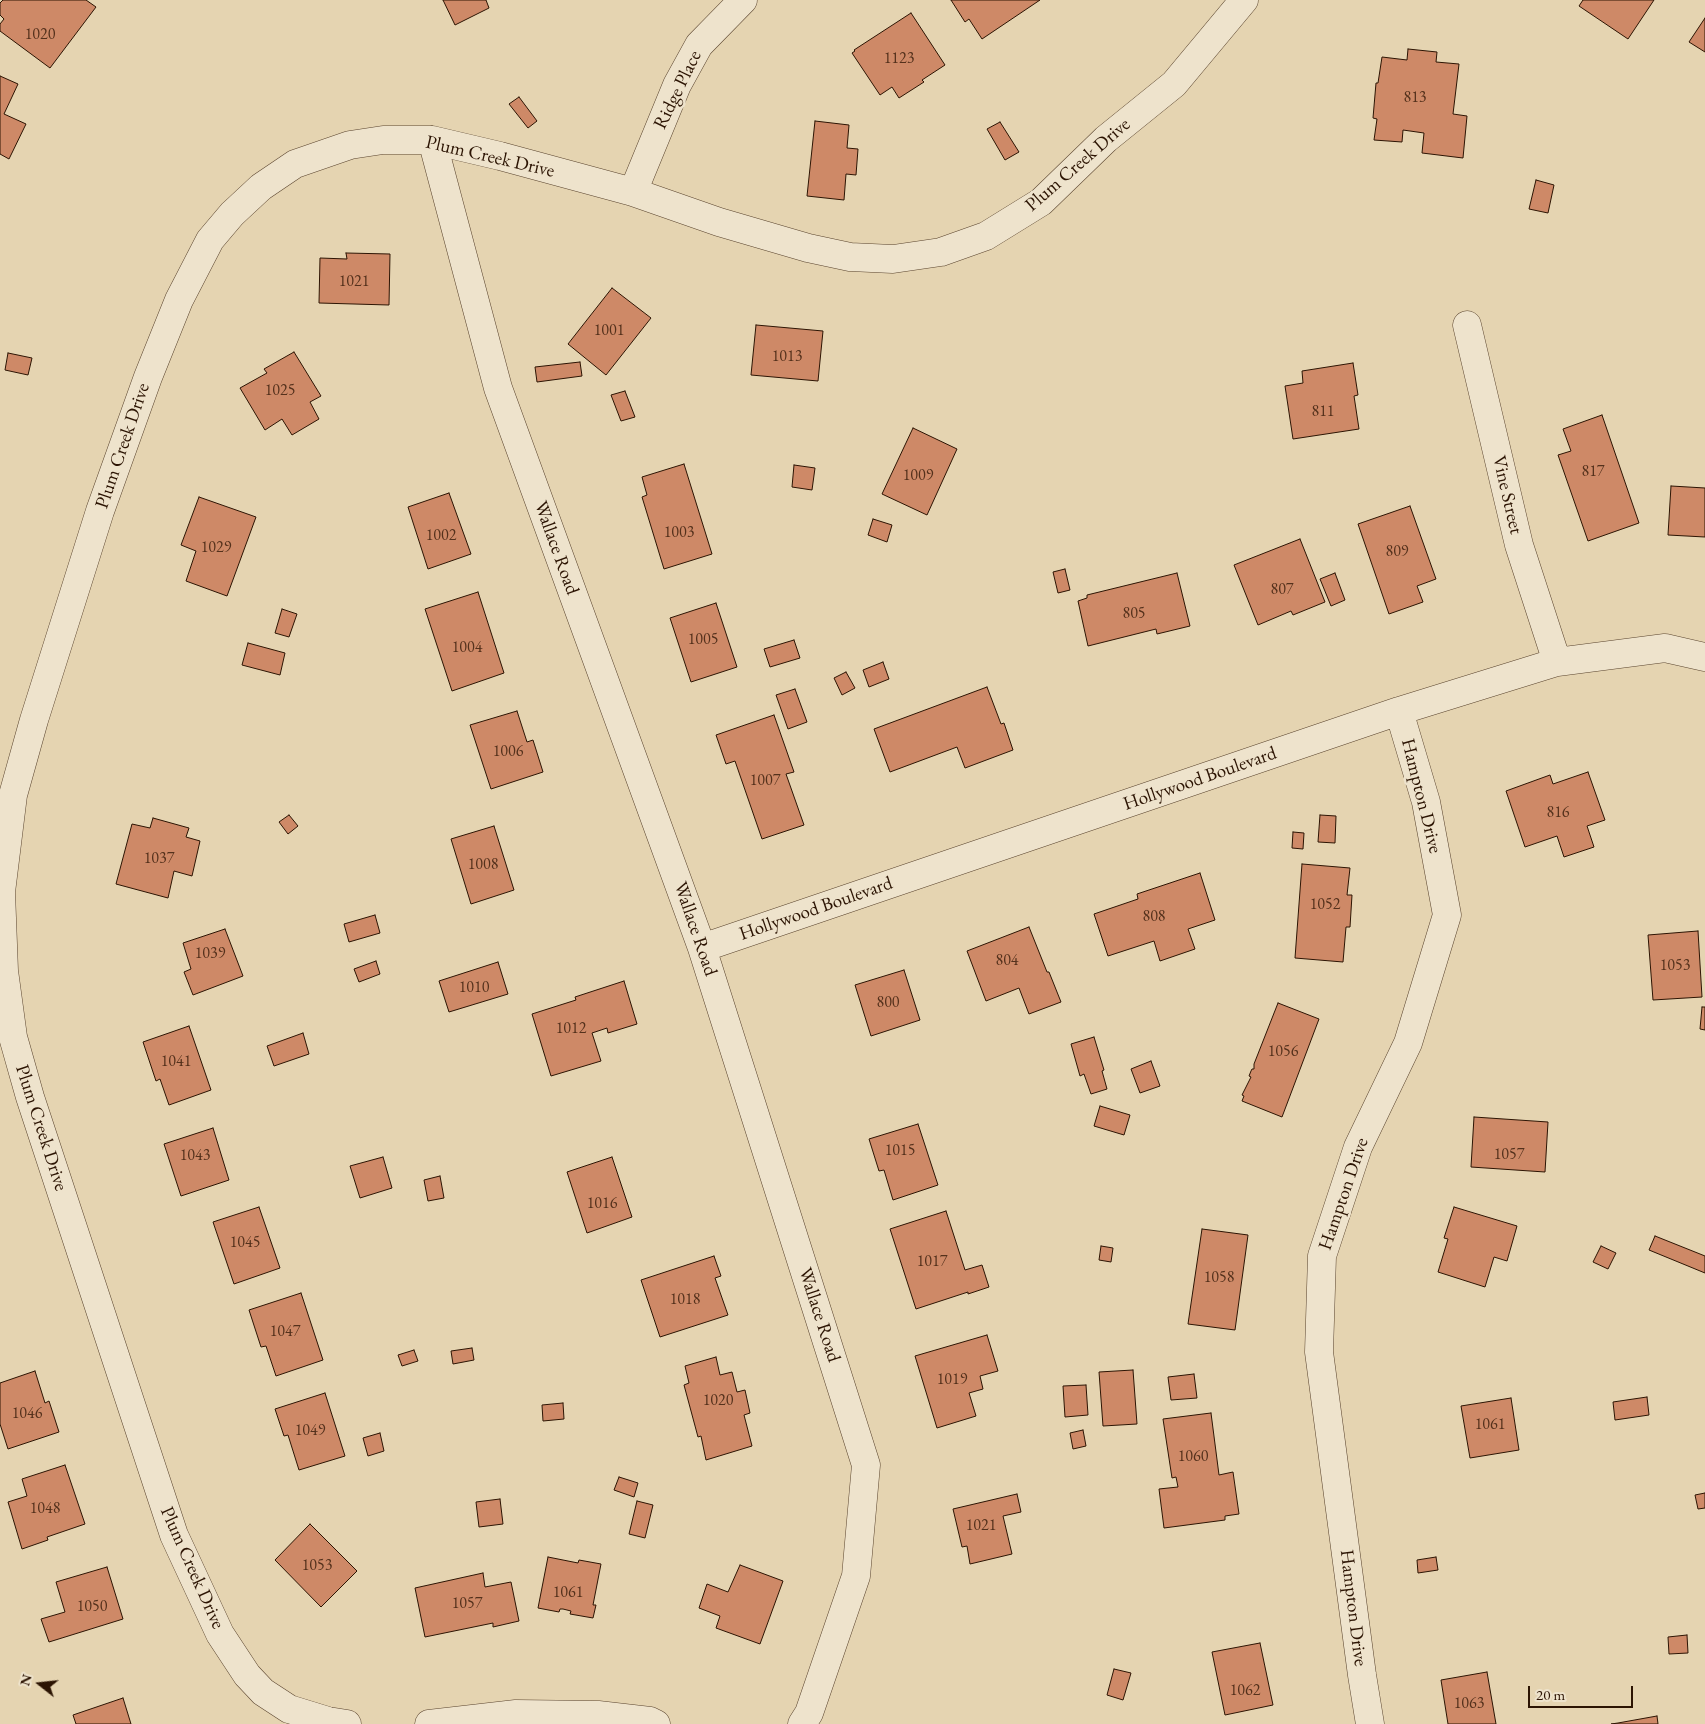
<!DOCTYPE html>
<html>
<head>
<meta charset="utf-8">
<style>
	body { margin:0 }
	#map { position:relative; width:1705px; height:1724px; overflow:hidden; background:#e5d4b1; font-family:"EB Garamond",serif }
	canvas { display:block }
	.north { position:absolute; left:15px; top:1659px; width:50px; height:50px; -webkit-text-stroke:4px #eee3cc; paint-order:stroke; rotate:286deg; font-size:14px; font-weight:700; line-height:20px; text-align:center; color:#2c1403 }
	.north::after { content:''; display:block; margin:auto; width:18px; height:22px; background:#2c1403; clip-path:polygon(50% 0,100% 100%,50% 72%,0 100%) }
	.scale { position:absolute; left:1528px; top:1686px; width:105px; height:22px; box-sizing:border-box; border:2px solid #2c1403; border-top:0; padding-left:6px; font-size:15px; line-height:18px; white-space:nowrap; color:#2c1403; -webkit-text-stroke:4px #eee3cc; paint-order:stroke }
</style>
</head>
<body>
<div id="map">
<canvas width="1705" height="1724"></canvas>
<div class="north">N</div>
<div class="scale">20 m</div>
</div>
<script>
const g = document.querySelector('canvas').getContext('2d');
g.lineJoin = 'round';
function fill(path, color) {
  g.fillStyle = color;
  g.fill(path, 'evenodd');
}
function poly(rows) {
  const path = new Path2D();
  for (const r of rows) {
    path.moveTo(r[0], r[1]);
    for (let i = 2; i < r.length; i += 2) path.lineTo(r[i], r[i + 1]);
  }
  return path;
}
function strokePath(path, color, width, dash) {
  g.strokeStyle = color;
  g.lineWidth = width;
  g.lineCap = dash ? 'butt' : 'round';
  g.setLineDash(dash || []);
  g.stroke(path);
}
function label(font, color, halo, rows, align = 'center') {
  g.font = font + ' "EB Garamond",serif';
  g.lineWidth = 5;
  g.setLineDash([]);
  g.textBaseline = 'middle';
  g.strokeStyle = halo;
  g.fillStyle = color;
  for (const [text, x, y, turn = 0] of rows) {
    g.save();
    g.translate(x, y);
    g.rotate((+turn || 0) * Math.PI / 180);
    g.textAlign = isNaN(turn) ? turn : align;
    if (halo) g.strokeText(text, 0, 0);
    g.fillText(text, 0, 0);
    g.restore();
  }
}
const building = poly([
	[3,0,86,0,96,7,50,68,0,31,0,24,4,19,0,15,0,3,3,0],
	[443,0,486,0,489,8,455,25,443,0],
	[951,0,1040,0,982,39,969,19,965,22,951,0],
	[1583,0,1654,0,1628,39,1579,6,1583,0],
	[911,13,945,65,922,80,924,82,899,98,892,87,880,95,852,53,855,51,854,50,911,13],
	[1705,18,1705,52,1689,42,1705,18],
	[1408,49,1437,52,1436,62,1459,64,1453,114,1467,116,1463,158,1422,153,1424,133,1403,130,1402,142,1374,140,1377,119,1373,118,1376,83,1378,83,1382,57,1407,60,1408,49],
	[0,76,18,84,4,114,26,124,9,159,0,154,0,76],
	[519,97,537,121,528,128,509,104,519,97],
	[815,121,849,125,847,148,858,149,856,175,846,174,844,200,807,196,815,121],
	[1000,122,1019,152,1005,160,987,129,1000,122],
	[1536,180,1554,185,1548,213,1529,209,1536,180],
	[346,253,390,254,389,305,319,303,320,258,347,259,346,253],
	[612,288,651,318,606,375,568,344,612,288],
	[756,325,823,331,818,381,751,375,756,325],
	[294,352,321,396,310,402,319,419,292,435,282,419,265,430,240,388,267,373,264,369,294,352],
	[8,353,32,358,28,375,5,370,8,353],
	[580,362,582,376,537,382,535,367,580,362],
	[1353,363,1358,395,1354,396,1359,429,1293,439,1285,386,1303,383,1302,371,1353,363],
	[625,391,635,417,621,421,611,395,625,391],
	[1602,415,1639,523,1588,541,1558,455,1571,451,1563,429,1602,415],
	[913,428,957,449,927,515,882,494,913,428],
	[684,464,712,554,664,569,642,497,647,495,642,477,684,464],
	[794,465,815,468,812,490,792,487,794,465],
	[1671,486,1705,488,1705,537,1668,535,1671,486],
	[449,493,471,554,428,569,408,507,449,493],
	[199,497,256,517,227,596,186,581,196,551,181,545,199,497],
	[1410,506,1436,579,1417,586,1423,602,1389,614,1358,524,1410,506],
	[873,519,892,525,887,542,868,535,873,519],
	[1300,539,1325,602,1293,615,1291,611,1258,625,1234,565,1300,539],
	[1065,569,1070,590,1058,593,1053,572,1065,569],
	[1177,573,1190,626,1157,634,1156,629,1088,646,1078,601,1087,598,1087,595,1177,573],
	[1335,573,1345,600,1331,606,1320,579,1335,573],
	[478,592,504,673,452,691,425,609,478,592],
	[716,603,737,667,691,682,670,618,716,603],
	[282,609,297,614,289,637,275,633,282,609],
	[794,640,800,658,770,667,764,649,794,640],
	[248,643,285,653,280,675,242,665,248,643],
	[883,662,889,679,869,687,863,670,883,662],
	[846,672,855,688,842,695,834,678,846,672],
	[987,687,1001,724,1004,723,1013,750,965,768,957,747,890,772,874,729,987,687],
	[795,689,807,722,788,729,776,695,795,689],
	[517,711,527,742,533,740,543,772,491,789,470,725,517,711],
	[774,715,794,772,786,774,804,825,762,839,735,761,726,764,716,735,774,715],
	[1588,772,1605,820,1587,826,1594,847,1564,857,1557,836,1525,847,1506,791,1550,775,1553,784,1588,772],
	[289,815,298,826,288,834,279,822,289,815],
	[1320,815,1336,816,1335,843,1318,842,1320,815],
	[153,818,189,828,186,837,200,841,192,876,174,871,168,898,116,884,132,824,150,828,153,818],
	[494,826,514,890,471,904,451,839,494,826],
	[1293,832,1304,833,1303,849,1292,848,1293,832],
	[1302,864,1350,868,1347,895,1352,895,1350,927,1346,927,1343,962,1295,958,1302,864],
	[1200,873,1215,920,1188,929,1195,949,1160,961,1154,941,1108,956,1094,914,1138,899,1137,894,1200,873],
	[375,915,380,933,349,942,344,924,375,915],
	[1029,927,1047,972,1049,972,1061,1002,1029,1014,1019,988,986,1001,967,951,1029,927],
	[225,929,243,976,193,995,184,972,191,969,183,943,225,929],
	[1698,931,1702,997,1653,1000,1648,935,1698,931],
	[376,961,380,974,359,982,354,969,376,961],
	[498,962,508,994,449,1012,439,981,498,962],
	[904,970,920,1020,871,1036,855,985,904,970],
	[624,981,637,1024,608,1033,607,1028,592,1033,601,1061,551,1076,532,1014,576,1000,575,997,624,981],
	[1278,1003,1319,1019,1282,1117,1242,1101,1244,1096,1242,1095,1251,1077,1249,1076,1251,1071,1252,1069,1254,1069,1254,1064,1278,1003],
	[1702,1007,1705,1007,1705,1030,1700,1029,1702,1007],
	[189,1026,211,1090,169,1105,160,1079,156,1081,143,1042,189,1026],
	[303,1033,309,1054,274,1066,267,1046,303,1033],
	[1094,1037,1104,1070,1102,1071,1107,1089,1091,1094,1084,1074,1080,1076,1071,1044,1094,1037],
	[1151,1061,1160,1086,1140,1093,1131,1069,1151,1061],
	[1100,1106,1130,1115,1124,1135,1094,1126,1100,1106],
	[1474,1117,1548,1122,1545,1172,1471,1167,1474,1117],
	[918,1124,938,1185,893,1200,884,1170,879,1171,869,1139,918,1124],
	[213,1128,229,1180,181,1196,164,1144,213,1128],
	[383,1157,392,1188,360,1198,350,1166,383,1157],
	[612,1157,632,1217,587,1233,567,1172,612,1157],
	[440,1176,444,1198,428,1201,424,1180,440,1176],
	[259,1207,280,1268,234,1284,213,1222,259,1207],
	[1454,1207,1517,1226,1507,1261,1494,1257,1485,1287,1438,1272,1448,1239,1444,1238,1454,1207],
	[946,1211,965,1270,982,1265,989,1287,968,1294,968,1292,916,1309,890,1229,946,1211],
	[1202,1229,1248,1235,1235,1330,1188,1324,1202,1229],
	[1655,1236,1705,1256,1705,1273,1649,1250,1655,1236],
	[1101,1246,1113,1248,1111,1262,1099,1260,1101,1246],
	[1601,1246,1616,1253,1608,1269,1593,1262,1601,1246],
	[714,1256,721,1276,715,1278,728,1315,660,1337,641,1280,714,1256],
	[301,1293,323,1360,276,1376,266,1346,261,1347,249,1310,301,1293],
	[987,1335,998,1371,980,1376,983,1389,969,1393,976,1416,937,1428,915,1356,987,1335],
	[472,1348,474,1360,453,1364,451,1351,472,1348],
	[414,1350,418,1361,402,1366,398,1355,414,1350],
	[716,1357,720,1375,732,1372,737,1392,745,1390,750,1413,744,1415,752,1446,706,1460,701,1436,698,1437,684,1385,689,1383,685,1366,716,1357],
	[1133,1370,1137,1424,1103,1426,1099,1372,1133,1370],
	[35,1371,45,1403,49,1401,59,1432,8,1449,0,1424,0,1383,35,1371],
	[1194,1374,1197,1398,1171,1400,1168,1377,1194,1374],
	[1086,1385,1088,1415,1065,1417,1063,1386,1086,1385],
	[325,1393,345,1456,299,1470,288,1435,284,1436,275,1409,325,1393],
	[1647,1397,1649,1415,1615,1420,1613,1402,1647,1397],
	[1511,1398,1519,1450,1470,1458,1461,1406,1511,1398],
	[563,1403,564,1419,543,1421,542,1405,563,1403],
	[1211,1413,1219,1475,1233,1472,1239,1514,1225,1516,1225,1520,1164,1528,1159,1489,1178,1487,1176,1477,1172,1478,1163,1419,1211,1413],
	[1083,1430,1086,1446,1073,1449,1070,1433,1083,1430],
	[380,1433,384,1451,368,1456,363,1438,380,1433],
	[65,1465,85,1524,47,1537,48,1540,22,1549,8,1502,27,1496,22,1479,65,1465],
	[619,1477,638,1483,634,1497,614,1490,619,1477],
	[1705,1493,1705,1508,1698,1509,1695,1495,1705,1493],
	[1017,1494,1021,1512,1003,1516,1012,1554,970,1564,967,1546,962,1547,953,1509,1017,1494],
	[500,1499,503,1524,479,1527,476,1502,500,1499],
	[637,1501,653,1505,645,1538,629,1534,637,1501],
	[310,1524,357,1571,321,1607,275,1560,310,1524],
	[548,1557,578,1563,579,1560,601,1564,593,1605,596,1605,593,1618,570,1614,571,1611,563,1609,560,1609,559,1612,538,1608,548,1557],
	[1436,1557,1438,1570,1418,1573,1417,1560,1436,1557],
	[740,1565,783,1581,760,1644,716,1628,720,1616,699,1608,707,1584,728,1592,740,1565],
	[107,1567,123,1619,49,1642,41,1619,65,1612,56,1582,107,1567],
	[483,1573,485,1587,511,1582,519,1621,493,1627,493,1623,425,1637,415,1588,483,1573],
	[1687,1635,1688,1653,1669,1654,1668,1637,1687,1635],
	[1260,1643,1273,1705,1225,1715,1212,1652,1260,1643],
	[1114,1669,1131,1673,1123,1700,1107,1695,1114,1669],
	[1487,1672,1496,1724,1448,1724,1441,1680,1487,1672],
	[123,1698,131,1724,76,1724,73,1715,123,1698],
	[1657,1716,1658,1724,1611,1724,1618,1723,1657,1716]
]);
fill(building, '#ce8967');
strokePath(building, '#2c1403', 1);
const minor = poly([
	[432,140,498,388,702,948,866,1465,856,1576,809,1713,802,1724],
	[633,192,677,85,699,45,743,0],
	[1467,325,1519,545,1557,662],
	[702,948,1399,711,1557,662,1665,648,1705,657],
	[347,1724,328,1721,289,1709,263,1692,247,1675,220,1634,174,1535,30,1097,13,1037,4,971,1,892,13,795,34,720,100,511,148,377,179,300,210,240,232,214,261,187,295,164,350,145,383,140,432,140,500,156,633,192,719,222,808,248,850,257,893,259,941,252,986,236,1041,202,1106,139,1174,84,1244,0],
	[429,1724,516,1714,598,1715,650,1721,656,1724],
	[1370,1724,1362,1675,1319,1352,1322,1256,1358,1147,1408,1043,1447,915,1426,802,1399,711]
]);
strokePath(minor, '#5a442e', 29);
strokePath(minor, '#eee3cc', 28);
label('16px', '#54311c', null, [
	["1020",40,35],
	["1123",899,59],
	["813",1415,98],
	["1021",354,282],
	["1001",609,331],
	["1013",787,357],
	["1025",280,391],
	["811",1323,412],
	["817",1593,472],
	["1009",918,476],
	["1003",679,533],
	["1002",441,536],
	["1029",216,548],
	["809",1397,552],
	["807",1282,590],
	["805",1134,614],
	["1005",703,640],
	["1004",467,648],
	["1006",508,752],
	["1007",765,781],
	["816",1558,813],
	["1037",159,859],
	["1008",483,865],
	["1052",1325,905],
	["808",1154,917],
	["1039",210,954],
	["804",1007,961],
	["1053",1675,966],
	["1010",474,988],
	["800",888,1003],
	["1012",571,1029],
	["1056",1283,1052],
	["1041",176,1062],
	["1015",900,1151],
	["1057",1509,1155],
	["1043",195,1156],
	["1016",602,1204],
	["1045",245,1243],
	["1017",932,1262],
	["1058",1219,1278],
	["1018",685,1300],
	["1047",285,1332],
	["1019",952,1380],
	["1020",718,1401],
	["1046",27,1414],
	["1061",1490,1425],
	["1049",310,1431],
	["1060",1193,1457],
	["1048",45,1509],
	["1021",981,1526],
	["1053",317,1566],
	["1061",568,1593],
	["1057",467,1604],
	["1050",92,1607],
	["1062",1245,1691],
	["1063",1469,1704]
]);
label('19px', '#2c1403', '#eee3cc', [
	["Ridge Place",678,90,-64],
	["Plum Creek Drive",490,157,13],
	["Plum Creek Drive",1078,165,-41],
	["Plum Creek Drive",123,446,-71],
	["Vine Street",1507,495,77],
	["Wallace Road",556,548,70],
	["Hollywood Boulevard",1200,779,-19],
	["Hampton Drive",1421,796,76],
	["Hollywood Boulevard",816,909,-19],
	["Wallace Road",695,929,71],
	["Plum Creek Drive",41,1128,72],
	["Hampton Drive",1344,1194,-71],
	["Wallace Road",819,1315,72],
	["Plum Creek Drive",192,1568,66],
	["Hampton Drive",1353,1608,83]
]);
</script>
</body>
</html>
